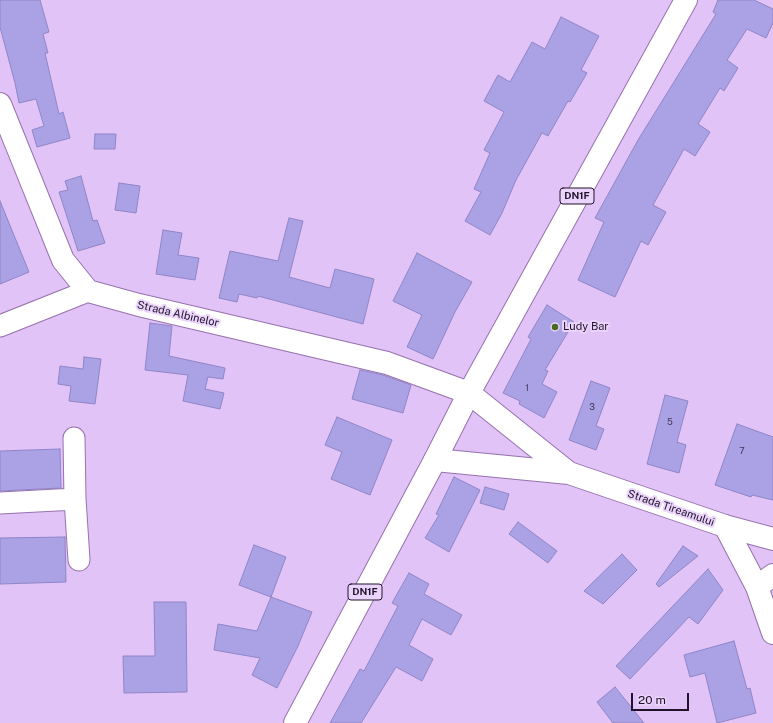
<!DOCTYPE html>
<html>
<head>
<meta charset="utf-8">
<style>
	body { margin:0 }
	#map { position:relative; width:773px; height:723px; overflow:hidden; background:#e1c3f7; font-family:"Public Sans",sans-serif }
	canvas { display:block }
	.scale { position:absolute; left:631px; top:693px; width:58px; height:18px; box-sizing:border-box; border:2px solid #201229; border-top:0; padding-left:5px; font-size:12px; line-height:14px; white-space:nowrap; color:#201229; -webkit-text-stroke:3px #ead4fb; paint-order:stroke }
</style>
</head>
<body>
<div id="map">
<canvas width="773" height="723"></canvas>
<div class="scale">20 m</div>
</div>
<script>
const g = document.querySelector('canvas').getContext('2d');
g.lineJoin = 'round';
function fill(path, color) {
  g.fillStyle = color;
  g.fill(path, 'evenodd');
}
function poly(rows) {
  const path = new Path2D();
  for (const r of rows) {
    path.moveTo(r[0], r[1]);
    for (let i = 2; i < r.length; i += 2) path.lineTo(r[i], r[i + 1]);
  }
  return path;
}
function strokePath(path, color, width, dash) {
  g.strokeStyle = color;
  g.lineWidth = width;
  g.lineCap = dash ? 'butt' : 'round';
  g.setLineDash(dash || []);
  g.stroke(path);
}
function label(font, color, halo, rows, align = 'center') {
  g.font = font + ' "Public Sans",sans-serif';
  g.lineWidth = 4;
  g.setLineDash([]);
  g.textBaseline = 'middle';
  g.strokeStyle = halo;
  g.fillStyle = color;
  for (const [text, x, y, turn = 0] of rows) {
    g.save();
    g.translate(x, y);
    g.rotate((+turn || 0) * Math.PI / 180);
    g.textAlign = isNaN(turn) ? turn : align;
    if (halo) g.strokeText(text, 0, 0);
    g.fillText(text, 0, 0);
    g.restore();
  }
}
const building = poly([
	[0,0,40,0,49,32,43,34,48,53,45,53,59,114,63,112,70,138,37,147,32,130,44,126,36,99,19,103,15,83,0,27,0,0],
	[718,0,754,0,773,9,773,23,766,38,747,29,727,60,738,68,724,91,720,88,698,124,710,132,695,156,684,149,653,205,666,212,648,245,641,241,615,297,578,280,604,222,595,218,638,140,716,14,713,12,718,0],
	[561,17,599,36,581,70,587,73,570,102,568,101,548,136,542,133,516,180,502,213,490,235,465,221,481,192,474,189,490,153,484,150,504,112,484,101,498,75,510,82,532,42,545,49,561,17],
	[95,134,116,134,115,149,94,149,95,134],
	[81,176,93,221,97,220,105,243,78,251,59,192,68,190,65,181,81,176],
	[119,183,140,186,136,213,115,210,119,183],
	[0,201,29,272,0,284,0,201],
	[289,218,303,221,289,277,330,288,335,269,374,279,363,324,258,296,257,298,239,294,237,302,219,298,230,251,278,261,289,218],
	[163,230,182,233,178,255,199,258,195,280,156,274,163,230],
	[417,253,472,282,455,312,433,359,407,347,422,315,393,301,417,253],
	[547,305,574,322,545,370,548,371,542,384,557,392,544,418,519,404,520,401,503,393,531,339,528,337,547,305],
	[150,323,172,326,169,356,225,368,223,379,208,377,205,389,224,393,220,409,183,401,188,375,145,370,150,323],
	[84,357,101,359,95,404,69,401,71,386,58,384,60,366,83,369,84,357],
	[360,370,383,375,411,385,403,413,352,399,360,370],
	[591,381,610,388,596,426,604,429,596,450,569,440,591,381],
	[665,395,688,401,677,442,686,445,679,473,647,464,665,395],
	[337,417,392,440,370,495,331,479,342,452,325,445,337,417],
	[737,424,773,437,773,500,752,495,751,497,715,485,737,424],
	[60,449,61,488,0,491,0,451,60,449],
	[454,477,480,490,449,552,425,538,439,515,436,514,454,477],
	[485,487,509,494,504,510,480,503,485,487],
	[518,522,557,551,548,563,509,534,518,522],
	[65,537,66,582,0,584,0,538,65,537],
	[254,545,286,557,271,597,239,585,254,545],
	[683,546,698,556,659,587,656,584,683,546],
	[622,554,637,570,603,604,584,591,622,554],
	[708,569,723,590,698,624,689,617,630,679,616,666,708,569],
	[409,573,429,584,424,594,462,615,451,635,422,619,409,645,433,659,422,681,396,667,361,723,330,723,360,669,364,671,398,606,392,603,409,573],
	[271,597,312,612,298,646,277,688,252,675,260,658,214,650,218,624,257,631,271,597],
	[154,602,186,602,187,692,124,693,123,656,155,656,154,602],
	[734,641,747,689,750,688,756,713,717,723,705,673,690,677,684,655,734,641],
	[615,687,644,723,613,723,597,702,615,687]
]);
fill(building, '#aba1e5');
strokePath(building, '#8f85c6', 1);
const minor = poly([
	[0,326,88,291],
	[74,438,75,499,79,560],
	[0,503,75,499]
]);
const tertiary = poly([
	[0,104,63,260,88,291,139,305,387,363,469,393],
	[725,526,757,587,773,633],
	[757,587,773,575]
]);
const secondary = poly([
	[469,393,569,473],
	[435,460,569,473,725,526,773,539]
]);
const primary = poly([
	[295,723,435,460,469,393,686,0]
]);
strokePath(minor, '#9672ae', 23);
strokePath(tertiary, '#9672ae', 24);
strokePath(secondary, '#9672ae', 24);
strokePath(primary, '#9672ae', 24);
strokePath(minor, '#fff', 21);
strokePath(tertiary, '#fff', 22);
strokePath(secondary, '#fff', 22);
strokePath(primary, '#fff', 22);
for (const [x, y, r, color] of [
	[555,327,4,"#486a21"]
]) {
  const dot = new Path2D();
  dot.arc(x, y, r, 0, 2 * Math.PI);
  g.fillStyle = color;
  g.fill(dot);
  strokePath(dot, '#ead4fb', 1.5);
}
label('9px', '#433658', null, [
	["1",527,388],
	["3",592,407],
	["5",670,422],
	["7",742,451]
]);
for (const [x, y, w] of [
	[577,196,34],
	[365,592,34]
]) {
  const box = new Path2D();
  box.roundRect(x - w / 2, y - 8, w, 16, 3);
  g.fillStyle = '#ead4fb';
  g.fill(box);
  strokePath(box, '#201229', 1);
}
label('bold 10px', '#201229', null, [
	["DN1F",577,196],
	["DN1F",365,592]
]);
label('11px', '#201229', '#ead4fb', [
	["Strada Albinelor",178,314,13],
	["Strada Tireamului",671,508,19]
]);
label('11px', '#201229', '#ead4fb', [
	["Ludy Bar",563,327]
], 'left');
</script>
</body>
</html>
